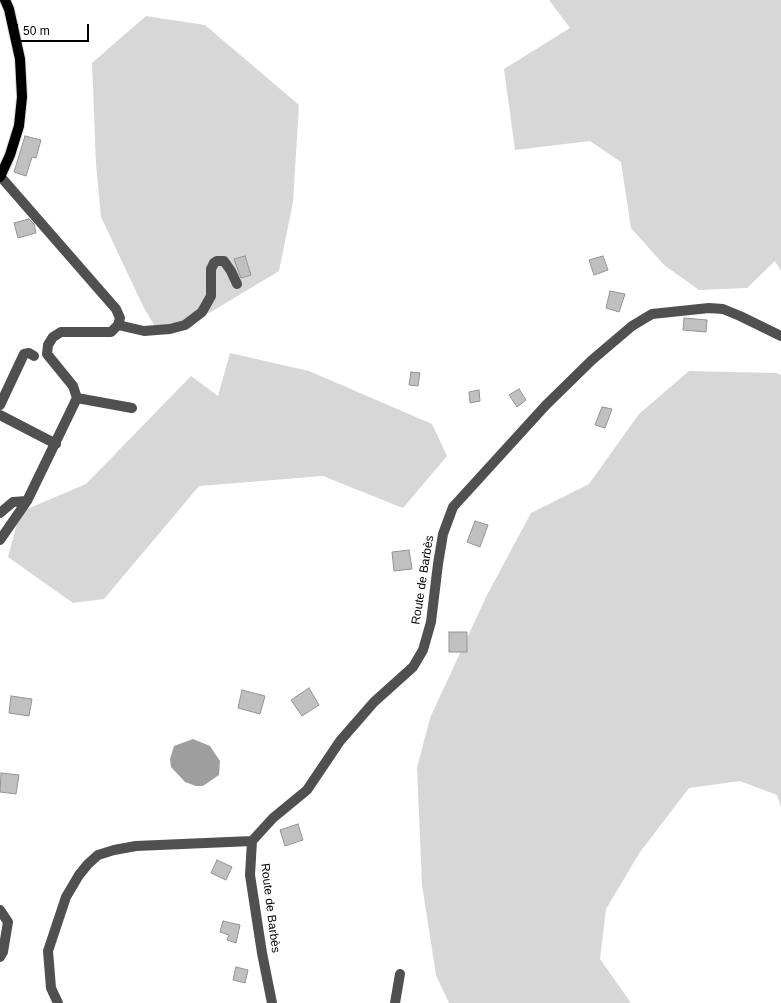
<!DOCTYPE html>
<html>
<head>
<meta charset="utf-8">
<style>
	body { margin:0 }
	#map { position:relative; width:781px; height:1003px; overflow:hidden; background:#fff; font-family:Arial,sans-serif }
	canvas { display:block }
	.scale { position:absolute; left:16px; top:24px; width:73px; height:18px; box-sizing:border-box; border:2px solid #000; border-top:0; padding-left:5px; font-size:12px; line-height:14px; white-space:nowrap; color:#000; -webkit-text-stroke:3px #fff; paint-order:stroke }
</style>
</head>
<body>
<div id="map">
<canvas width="781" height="1003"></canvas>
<div class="scale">50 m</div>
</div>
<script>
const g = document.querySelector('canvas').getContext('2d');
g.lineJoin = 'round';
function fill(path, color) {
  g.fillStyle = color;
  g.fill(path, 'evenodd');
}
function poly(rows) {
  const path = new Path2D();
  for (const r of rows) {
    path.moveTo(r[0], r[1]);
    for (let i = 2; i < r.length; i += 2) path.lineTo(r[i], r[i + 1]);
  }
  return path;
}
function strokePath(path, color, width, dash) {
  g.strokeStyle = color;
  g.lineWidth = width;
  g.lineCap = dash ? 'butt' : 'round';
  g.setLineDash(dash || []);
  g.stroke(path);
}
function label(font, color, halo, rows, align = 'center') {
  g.font = font + ' Arial,sans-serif';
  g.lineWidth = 3.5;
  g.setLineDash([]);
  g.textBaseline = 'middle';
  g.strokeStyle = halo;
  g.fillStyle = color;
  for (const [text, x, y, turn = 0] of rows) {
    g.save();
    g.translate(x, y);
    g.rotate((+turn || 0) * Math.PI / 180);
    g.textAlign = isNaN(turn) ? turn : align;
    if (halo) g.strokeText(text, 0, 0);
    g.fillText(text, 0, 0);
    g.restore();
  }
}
fill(poly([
	[549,0,781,0,781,271,775,261,747,288,699,290,664,265,631,228,621,162,590,141,515,150,504,69,570,28],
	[146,16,205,25,299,105,293,202,279,271,211,312,157,330,143,306,101,217,96,164,92,63],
	[230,353,309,371,432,424,447,456,403,508,323,476,199,486,104,599,73,603,8,557,20,512,86,484,191,376,218,396],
	[689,371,776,373,781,375,781,807,777,795,740,781,689,788,640,852,606,909,600,959,631,1003,449,1003,436,975,422,885,417,768,430,718,487,595,531,513,589,484,639,414]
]), '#d7d7d7');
fill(poly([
	[193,739,210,746,220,761,219,775,203,786,196,786,185,782,171,767,170,759,174,746]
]), '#9e9e9e');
const building = poly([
	[25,136,41,140,36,158,32,157,26,176,14,172,25,136],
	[29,219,34,224,36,233,18,238,14,223,29,219],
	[245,256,251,275,241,278,234,259,245,256],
	[603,256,608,270,594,275,589,260,603,256],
	[610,291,625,294,619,312,606,308,610,291],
	[684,318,707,320,706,332,683,330,684,318],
	[411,372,420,373,418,386,409,385,411,372],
	[519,389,526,400,517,407,509,395,519,389],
	[479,390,480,401,470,403,469,392,479,390],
	[602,407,612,409,605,428,595,425,602,407],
	[475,521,488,525,480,547,467,542,475,521],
	[409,550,412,569,394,571,392,552,409,550],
	[449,632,467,632,467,652,449,652,449,632],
	[309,688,319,705,302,716,291,700,309,688],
	[242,690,265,696,260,714,238,708,242,690],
	[11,696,32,699,29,716,9,713,11,696],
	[1,773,19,775,16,794,0,792,1,773],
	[298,824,303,840,285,846,280,830,298,824],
	[217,860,232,867,226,880,211,873,217,860],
	[223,921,240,925,236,943,227,940,229,935,220,932,223,921],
	[236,967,248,970,245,983,233,980,236,967]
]);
fill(building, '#c0c0c0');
strokePath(building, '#949494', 1);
const major = poly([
	[0,177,10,155,19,126,22,97,20,59,9,9,5,0]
]);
strokePath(major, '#dbdbdb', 12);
strokePath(poly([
	[118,325,144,331,170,329,185,325,202,312,211,296,211,269,214,263,217,261,224,261,231,271,237,284],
	[77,398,132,408],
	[0,405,24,354,29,353,34,356],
	[0,415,56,444],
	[0,513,13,502,27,501],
	[0,540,27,501,77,398,73,386,47,354,48,345,53,337,61,332,111,332,118,325,120,318,116,309,0,176],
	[0,910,8,922,3,952,0,957],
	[58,1003,51,988,48,951,66,897,79,875,88,864,98,855,114,850,136,846,252,841],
	[272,1003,262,953,250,875,252,841,273,818,307,790,340,741,374,702,413,667,423,650,431,622,438,564,443,534,453,507,546,405,592,360,632,326,652,314,709,308,723,309,740,316,781,336],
	[395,1003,400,974]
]), '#505050', 10);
strokePath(major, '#000', 10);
label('12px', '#000', '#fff', [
	["Route de Barbès",423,580,-81],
	["Route de Barbès",270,908,83]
]);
</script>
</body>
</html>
